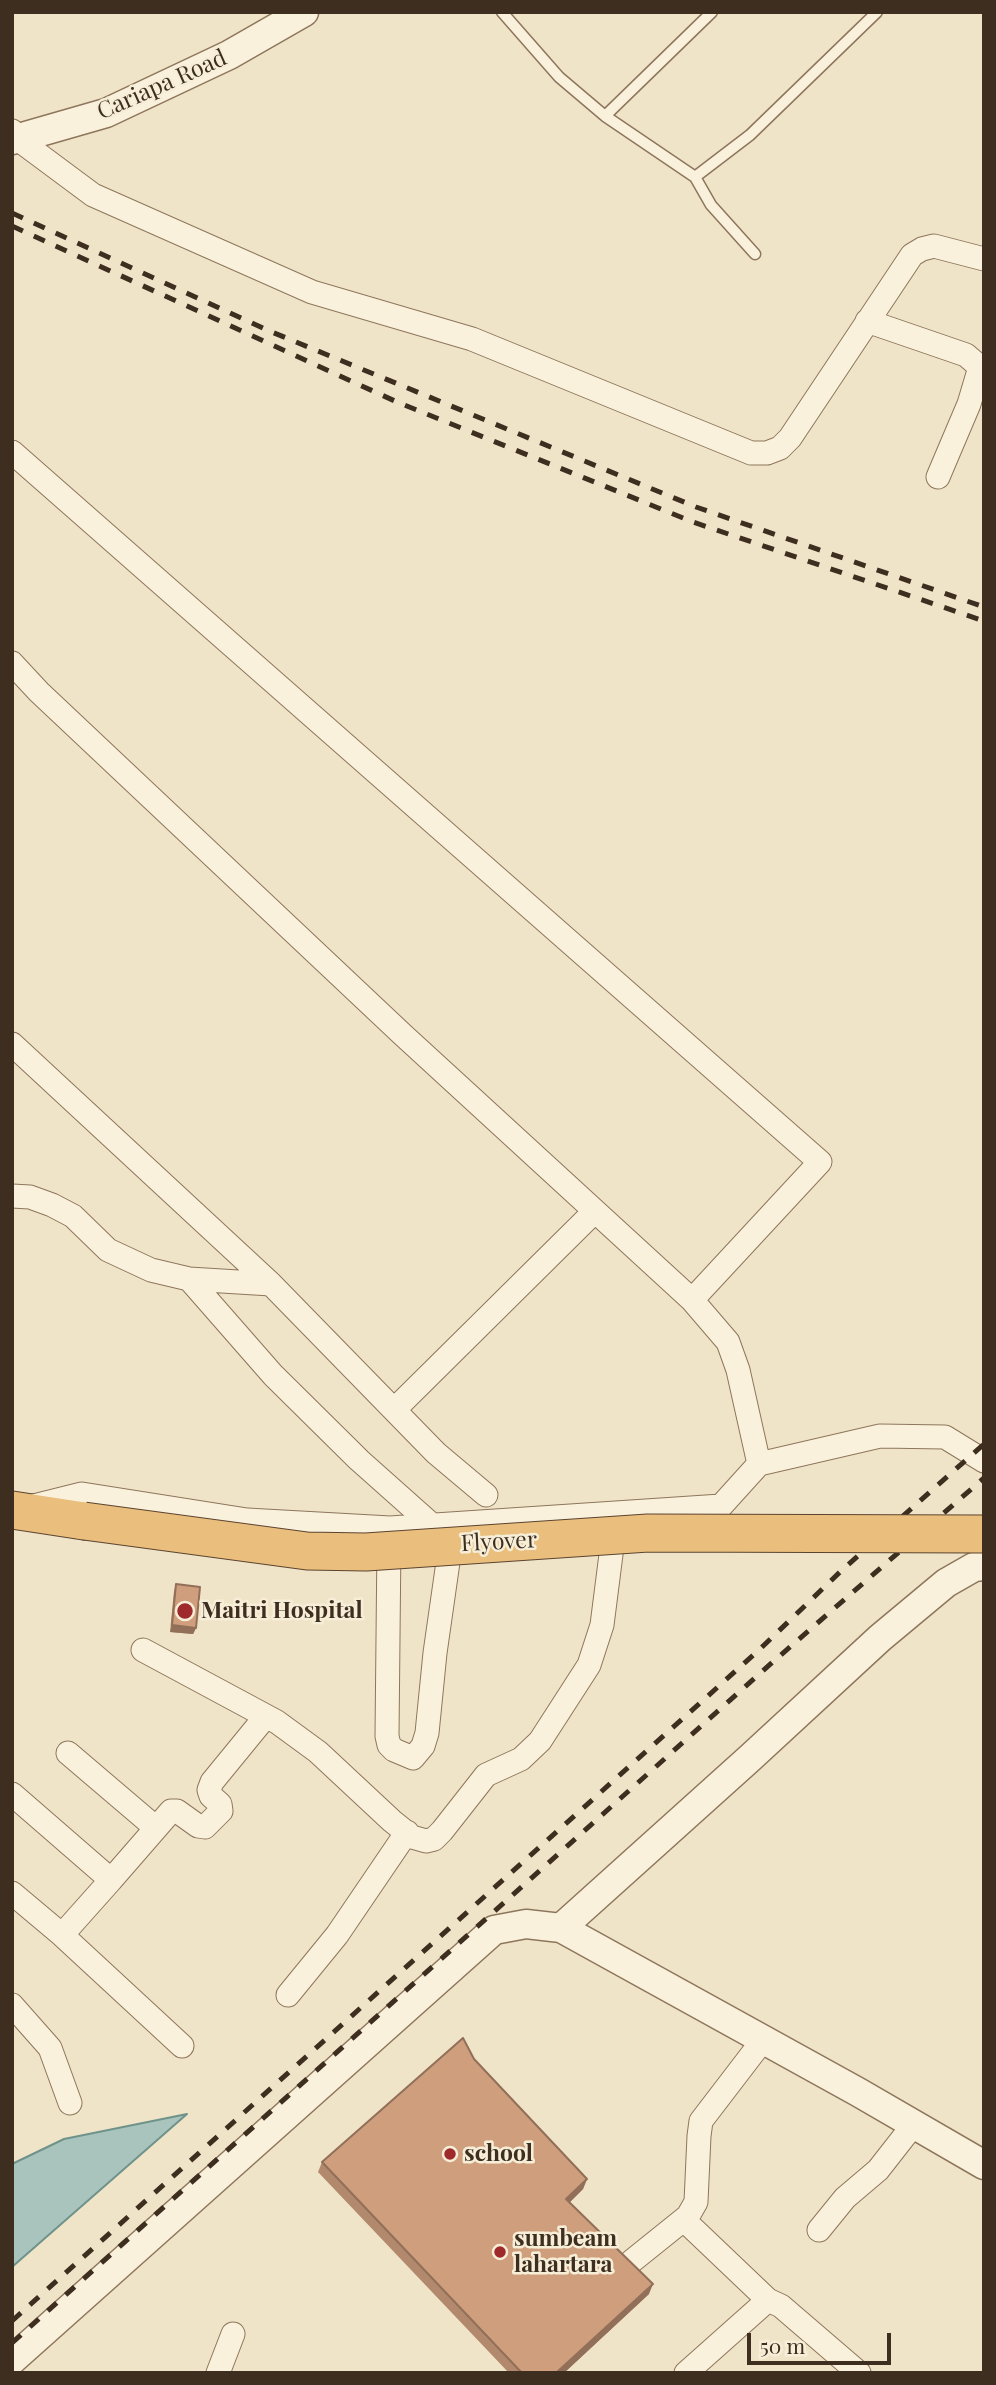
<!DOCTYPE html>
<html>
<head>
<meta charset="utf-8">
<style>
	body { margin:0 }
	#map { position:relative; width:996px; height:2385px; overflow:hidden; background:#f0e4c8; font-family:"Playfair Display",serif }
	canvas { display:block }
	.frame { position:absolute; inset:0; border:14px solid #3d2e20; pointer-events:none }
	.scale { position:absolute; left:747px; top:2333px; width:144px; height:32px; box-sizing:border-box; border:4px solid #3d2e20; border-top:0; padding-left:9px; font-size:21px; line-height:24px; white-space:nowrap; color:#3d2e20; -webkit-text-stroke:5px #f7eed8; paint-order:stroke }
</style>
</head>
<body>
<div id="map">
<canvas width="996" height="2385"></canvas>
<div class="frame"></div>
<div class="scale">50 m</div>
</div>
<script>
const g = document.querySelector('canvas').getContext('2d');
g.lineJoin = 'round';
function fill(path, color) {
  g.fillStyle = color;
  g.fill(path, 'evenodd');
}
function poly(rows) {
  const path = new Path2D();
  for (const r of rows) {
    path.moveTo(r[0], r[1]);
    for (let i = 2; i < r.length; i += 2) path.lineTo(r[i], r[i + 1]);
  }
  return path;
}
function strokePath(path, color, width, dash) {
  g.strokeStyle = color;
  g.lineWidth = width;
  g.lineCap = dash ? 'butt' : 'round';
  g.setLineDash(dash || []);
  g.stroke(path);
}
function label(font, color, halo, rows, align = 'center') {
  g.font = font + ' "Playfair Display",serif';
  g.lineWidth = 5;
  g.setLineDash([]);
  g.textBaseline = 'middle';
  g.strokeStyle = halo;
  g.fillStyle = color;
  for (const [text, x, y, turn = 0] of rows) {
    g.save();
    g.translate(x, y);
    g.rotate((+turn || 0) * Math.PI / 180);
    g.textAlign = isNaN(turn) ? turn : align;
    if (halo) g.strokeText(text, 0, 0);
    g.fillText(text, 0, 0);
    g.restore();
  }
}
const water = poly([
	[187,2114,12,2267,12,2164,64,2139,187,2114]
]);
fill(water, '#a9c4bc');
strokePath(water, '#6f938a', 2);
const service = poly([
	[502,12,559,77,605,116,695,177,750,135,877,12],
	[605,116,712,12],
	[695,177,711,205,755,254]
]);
const minor = poly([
	[12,131,19,140,93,195,312,292,472,339,751,453,767,453,780,448,790,438,912,255,922,249,934,246,984,259],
	[867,321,966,355,980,367,969,404,938,477],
	[12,452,820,1162,692,1300],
	[12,663,39,692,402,1034,692,1300,728,1342,738,1370,759,1464],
	[12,1044,271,1284,436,1453,486,1495],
	[12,1196,30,1197,52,1205,73,1216,108,1250,151,1270,189,1279,271,1284],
	[189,1279,273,1375,359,1460,432,1525],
	[394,1410,595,1211],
	[34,1506,82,1494,247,1520,390,1528,721,1506,759,1464,880,1436,945,1437,984,1461],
	[389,1540,387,1736,389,1745,394,1750,413,1758,423,1746,427,1733,435,1653,452,1534],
	[143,1650,277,1722,318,1752,392,1821,412,1837,426,1841,434,1839,442,1831,486,1775,521,1759,540,1741,589,1665,602,1625,615,1523],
	[68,1753,156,1828],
	[12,1794,111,1880,62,1935],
	[111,1880,171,1811,177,1811,198,1826,205,1827,221,1811,220,1804,211,1796,209,1790,212,1782,266,1716],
	[12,1893,62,1935,182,2046],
	[288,1995,337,1935,407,1832],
	[12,2005,50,2048,70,2103],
	[684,2220,768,2300],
	[819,2230,845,2198,878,2170,914,2124],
	[632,2261,688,2216,696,2202,699,2136,701,2121,763,2040],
	[218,2373,233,2334],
	[686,2373,768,2300,781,2306,859,2373]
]);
const tertiary = poly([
	[12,140,106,113,229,55,304,12],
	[561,1928,750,1758,880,1638,946,1583,974,1567,984,1566],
	[12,2360,494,1930,526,1924,561,1928,858,2092,984,2165]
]);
const trunk = poly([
	[12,1510,84,1521]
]);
strokePath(service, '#8d765c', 13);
strokePath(minor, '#8d765c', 25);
strokePath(tertiary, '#8d765c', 31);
strokePath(trunk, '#5b4430', 39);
strokePath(service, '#faf1dc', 10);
strokePath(minor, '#faf1dc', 23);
strokePath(tertiary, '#faf1dc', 28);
strokePath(trunk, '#eabe7c', 37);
strokePath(poly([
	[12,213,267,330,696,507,984,607],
	[12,226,397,402,693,522,984,621],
	[12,2321,759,1650,841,1571,984,1444],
	[12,2343,775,1660,984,1478]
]), '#3d2e20', 5, [12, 12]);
const trunkBridge = poly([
	[84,1521,307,1551,366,1552,648,1533,984,1534]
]);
strokePath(trunkBridge, '#5b4430', 39, []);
strokePath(trunkBridge, '#eabe7c', 37);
fill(poly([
	[176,1584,196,1628,193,1634,170,1632,174,1591],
	[474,2059,587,2179,583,2189,570,2202,649,2294,564,2373,509,2373,318,2172,322,2162]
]), '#b2896c');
fill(poly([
	[172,1625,196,1628,193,1634,170,1632],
	[587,2179,583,2189,563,2209,566,2199],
	[653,2284,649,2294,564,2373,556,2373]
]), '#916f58');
const building = poly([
	[176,1584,200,1587,196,1628,172,1625,176,1584],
	[463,2038,474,2059,587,2179,566,2199,653,2284,556,2373,522,2373,322,2162,463,2038]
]);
fill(building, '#cf9f7d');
strokePath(building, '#916f58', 2);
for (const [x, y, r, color] of [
	[185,1611,9,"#9e2a2b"],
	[450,2154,7,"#9e2a2b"],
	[500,2252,7,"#9e2a2b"]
]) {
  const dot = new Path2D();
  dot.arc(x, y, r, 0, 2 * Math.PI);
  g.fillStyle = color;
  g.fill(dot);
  strokePath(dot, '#f7eed8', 2.5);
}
label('23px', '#3d2e20', '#f7eed8', [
	["Cariapa Road",162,85,-24],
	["Flyover",499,1542,-3]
]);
label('bold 23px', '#3d2e20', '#f7eed8', [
	["Maitri Hospital",201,1611],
	["school",464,2154],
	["sumbeam",514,2239],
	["lahartara",514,2265]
], 'left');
</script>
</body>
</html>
